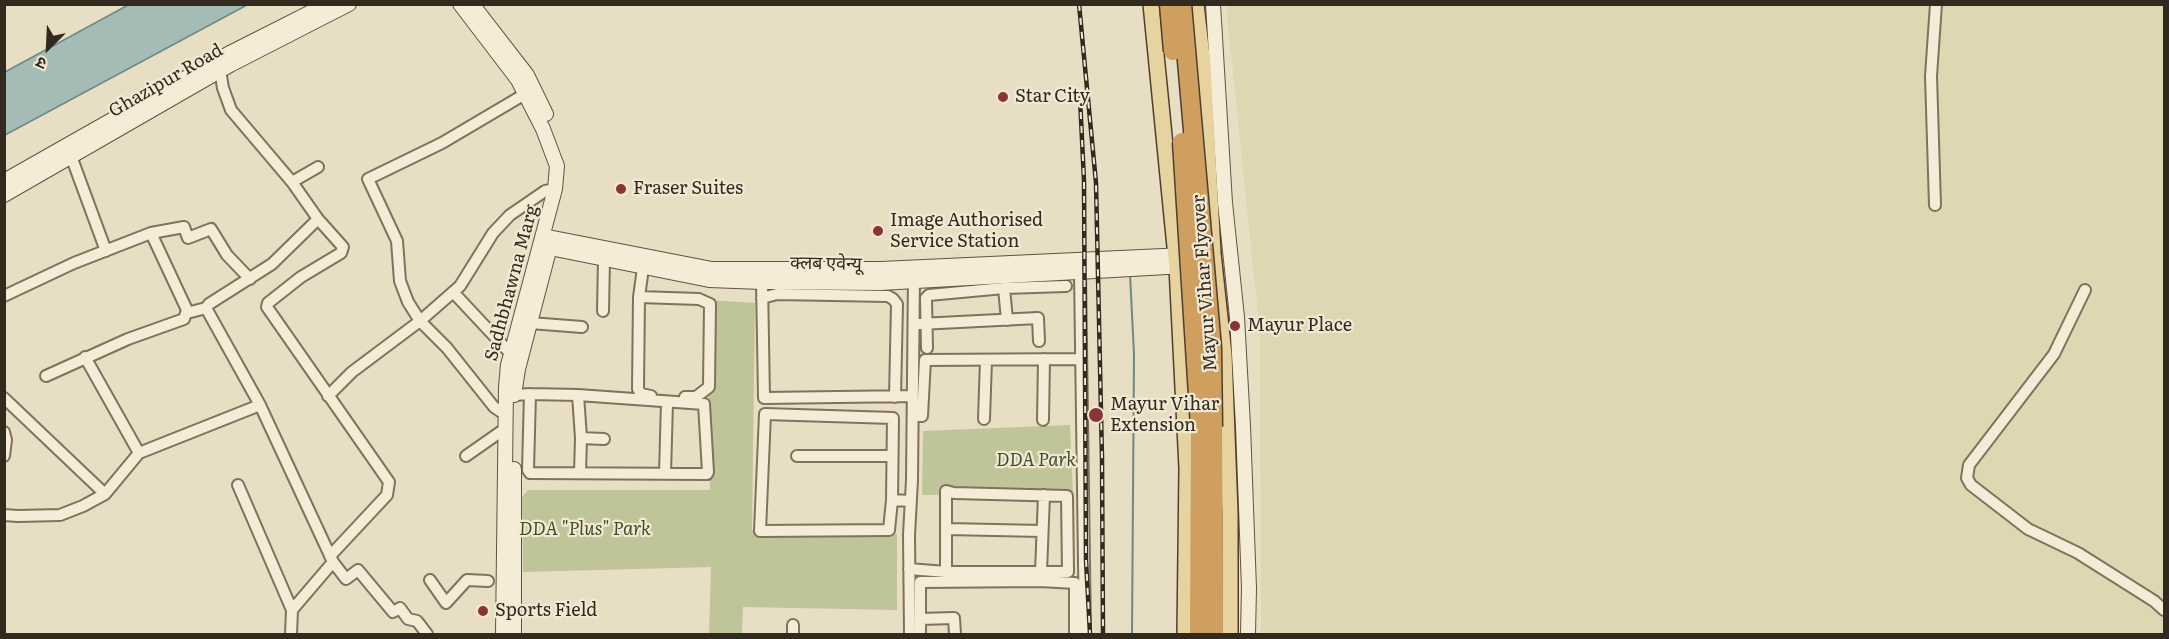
<!DOCTYPE html>
<html>
<head>
<meta charset="utf-8">
<style>
	body { margin:0 }
	#map { position:relative; width:2169px; height:639px; overflow:hidden; background:#e8dec4; font-family:Literata,"Noto Sans Devanagari",serif }
	canvas { display:block }
	.frame { position:absolute; inset:0; border:6px solid #32291f; pointer-events:none }
	.north { position:absolute; left:18px; top:18px; width:60px; height:60px; -webkit-text-stroke:4px #f1e9d3; paint-order:stroke; rotate:204deg; font-size:16px; font-weight:700; line-height:24px; text-align:center; color:#32291f }
	.north::after { content:''; display:block; margin:auto; width:21px; height:27px; background:#32291f; clip-path:polygon(50% 0,100% 100%,50% 72%,0 100%) }
</style>
</head>
<body>
<div id="map">
<canvas width="2169" height="639"></canvas>
<div class="frame"></div>
<div class="north">उ</div>
</div>
<script>
const g = document.querySelector('canvas').getContext('2d');
g.lineJoin = 'round';
function fill(path, color) {
  g.fillStyle = color;
  g.fill(path, 'evenodd');
}
function poly(rows) {
  const path = new Path2D();
  for (const r of rows) {
    path.moveTo(r[0], r[1]);
    for (let i = 2; i < r.length; i += 2) path.lineTo(r[i], r[i + 1]);
  }
  return path;
}
function strokePath(path, color, width, dash) {
  g.strokeStyle = color;
  g.lineWidth = width;
  g.lineCap = dash ? 'butt' : 'round';
  g.setLineDash(dash || []);
  g.stroke(path);
}
function label(font, color, halo, rows, align = 'center') {
  g.font = font + ' Literata,"Noto Sans Devanagari",serif';
  g.lineWidth = 4.5;
  g.setLineDash([]);
  g.textBaseline = 'middle';
  g.strokeStyle = halo;
  g.fillStyle = color;
  for (const [text, x, y, turn = 0] of rows) {
    g.save();
    g.translate(x, y);
    g.rotate((+turn || 0) * Math.PI / 180);
    g.textAlign = isNaN(turn) ? turn : align;
    if (halo) g.strokeText(text, 0, 0);
    g.fillText(text, 0, 0);
    g.restore();
  }
}
fill(poly([
	[1226,5,2164,5,2164,634,1261,634,1260,334]
]), '#ddd7b2');
fill(poly([
	[707,300,755,303,752,530,897,534,897,610,743,607,742,634,709,634,711,567,523,572,522,497,528,490,710,490],
	[1070,425,1073,494,922,495,923,431]
]), '#bfc599');
const water = poly([
	[130,4,247,5,5,135,5,72,130,4]
]);
fill(water, '#a5bcb6');
strokePath(water, '#6d8983', 1.5);
strokePath(poly([
	[1130,274,1134,354,1132,634]
]), '#6d8983', 2);
const street = poly([
	[220,70,223,88,231,110,292,182,318,219,343,247,341,253,301,277,268,303,267,307,389,482,387,495,330,556],
	[71,156,106,251],
	[292,182,318,167],
	[1935,205,1931,76,1936,4],
	[643,268,639,297,638,389,641,394,651,396],
	[1080,272,1085,634],
	[762,282,764,398,913,396],
	[1004,288,1007,320],
	[2085,290,2054,354,1969,465,1967,478,1971,485,2028,529,2078,553,2154,601,2164,610],
	[453,292,511,354],
	[4,296,74,263,151,233,184,227,188,238,211,229,227,255,250,279],
	[639,297,699,299,710,304,709,387,696,397,685,397],
	[762,298,777,294,888,296,893,299,897,304,895,397],
	[206,308,260,405,333,562,292,610,291,634],
	[603,311,604,259],
	[187,313,206,308,209,304,272,264,318,219],
	[530,323,582,327],
	[920,324,1038,318,1039,341],
	[927,348,926,298,929,295,1004,288,1066,286],
	[85,357,139,453],
	[46,376,128,339,184,319,187,310,151,233],
	[514,395,530,394,578,395,704,404,708,472,707,474,530,473,528,470,530,394],
	[578,395,581,438,580,473],
	[328,396,352,372,420,321,460,286,493,233,510,215,545,191,555,189],
	[4,398,105,494],
	[506,415,494,407,447,348,420,321,408,302,400,281,397,241,368,179,442,143,525,94],
	[913,416,922,416,925,360,1081,359],
	[984,419,986,360],
	[1043,420,1044,359],
	[4,432,6,440,4,456],
	[581,438,604,439],
	[466,456,506,428],
	[797,456,892,456],
	[665,474,667,402],
	[238,485,292,610],
	[892,500,893,418,765,414,760,531,889,530,892,500,911,501],
	[4,515,18,516,60,515,83,506,105,494,139,453,260,405],
	[947,529,1042,531],
	[333,562,346,579,358,570,393,612,400,608,408,619,417,621,427,634],
	[909,569,946,572,1068,572,1067,496,954,493,946,491,946,572],
	[1041,572,1044,495],
	[430,580,446,603,467,580,488,581],
	[920,619,954,618,955,634],
	[793,634,793,625],
	[910,634,909,535,912,480,914,274],
	[920,634,920,582,1040,581,1075,583,1075,634]
]);
const secondary = poly([
	[460,4,518,80,543,129,557,166,555,189,508,365,506,387,503,634],
	[472,4,527,75,546,114],
	[1213,4,1225,203,1237,317,1243,426,1249,588,1248,634],
	[4,181,228,54,327,4],
	[4,195,230,65,349,4],
	[543,236,712,269,881,269,1185,255],
	[540,246,709,280,762,282,880,283,1185,266],
	[514,395,518,369,552,239],
	[514,634,514,469]
]);
const primary = poly([
	[1151,4,1177,267,1187,468,1185,634],
	[1196,4,1203,65,1213,253,1224,355,1230,513,1230,634]
]);
const highway = poly([
	[1213,427,1214,634],
	[1199,634,1200,427]
]);
strokePath(street, '#81715d', 14);
strokePath(secondary, '#635240', 16);
strokePath(primary, '#4f3f30', 18);
strokePath(highway, '#4f3f30', 21);
strokePath(street, '#f4ecd6', 10);
strokePath(secondary, '#f4ecd6', 14);
strokePath(primary, '#e7d3a0', 15);
strokePath(highway, '#ce9f5e', 18);
const rail = poly([
	[1079,4,1096,183,1102,458,1103,634],
	[1080,98,1084,181,1086,560,1090,634]
]);
strokePath(rail, '#32291f', 4.5);
strokePath(rail, '#f1e9d3', 2, [7]);
const highwayBridge = poly([
	[1169,4,1173,51],
	[1182,4,1212,348,1213,427],
	[1182,142,1200,427]
]);
strokePath(highwayBridge, '#4f3f30', 21, []);
strokePath(highwayBridge, '#ce9f5e', 18);
for (const [x, y, r, color] of [
	[1003,97,6,"#893534"],
	[621,189,6,"#893534"],
	[878,231,6,"#893534"],
	[1235,326,6,"#893534"],
	[1096,415,8,"#893534"],
	[483,611,6,"#893534"]
]) {
  const dot = new Path2D();
  dot.arc(x, y, r, 0, 2 * Math.PI);
  g.fillStyle = color;
  g.fill(dot);
  strokePath(dot, '#f1e9d3', 2);
}
label('18px', '#32291f', '#f1e9d3', [
	["Ghazipur Road",166,81,-30],
	["क्लब एवेन्यू",826,264,1],
	["Sadhbhawna Marg",512,283,-75],
	["Mayur Vihar Flyover",1205,283,-94]
]);
label('18px', '#32291f', '#f1e9d3', [
	["Star City",1015,97],
	["Fraser Suites",633,189],
	["Image Authorised",890,221],
	["Service Station",890,242],
	["Mayur Place",1247,326],
	["Mayur Vihar",1110,405],
	["Extension",1110,426],
	["Sports Field",495,611]
], 'left');
label('italic 18px', '#424c28', '#f1e9d3', [
	["DDA Park",1036,461],
	["DDA \"Plus\" Park",585,530]
]);
</script>
</body>
</html>
